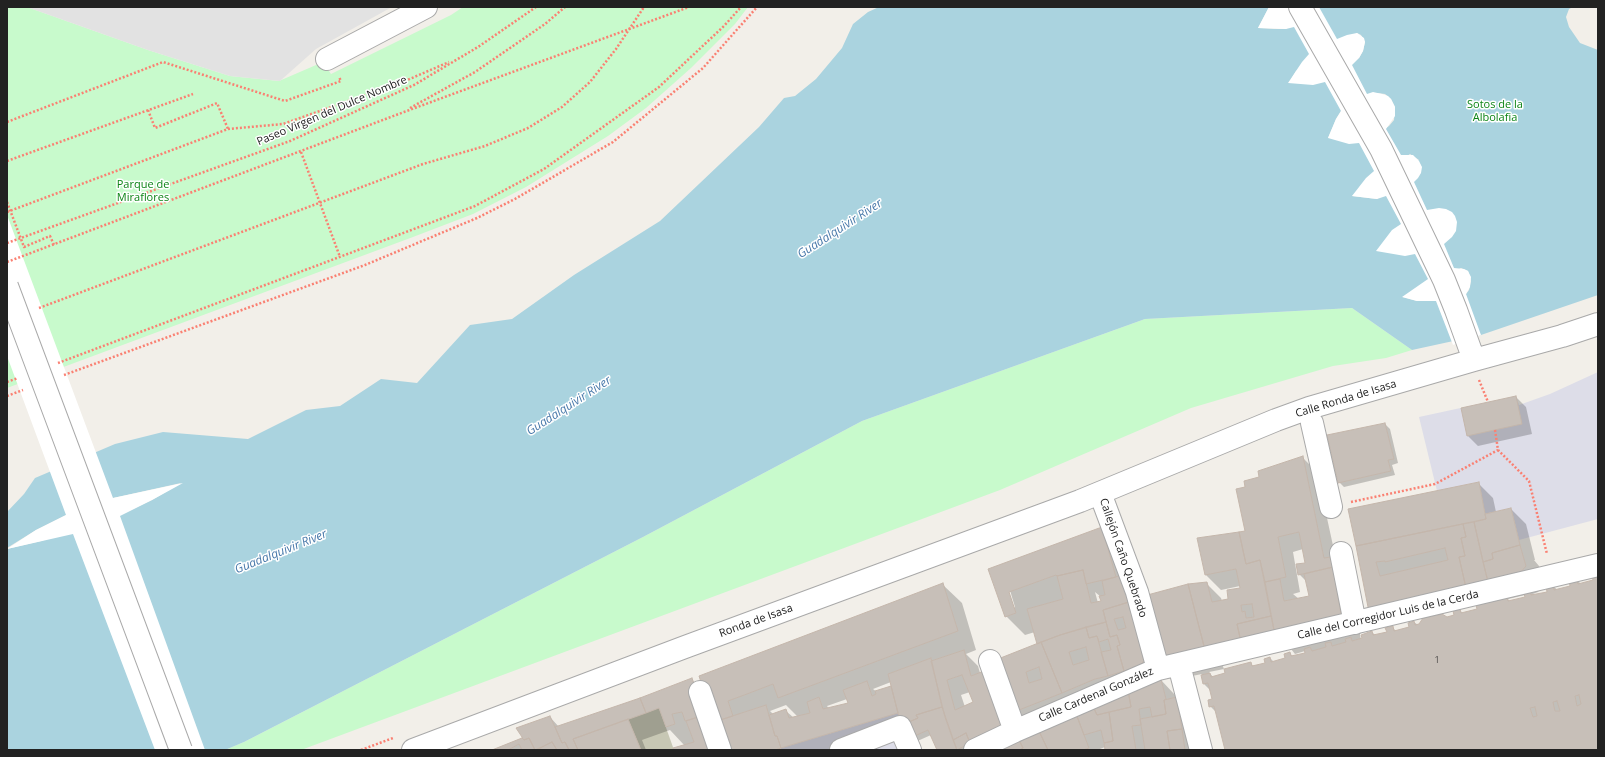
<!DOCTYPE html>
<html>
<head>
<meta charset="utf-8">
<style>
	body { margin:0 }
	#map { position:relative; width:1605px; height:757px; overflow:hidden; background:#f2efe9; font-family:"Open Sans",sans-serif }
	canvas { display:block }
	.frame { position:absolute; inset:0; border:8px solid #222; pointer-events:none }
</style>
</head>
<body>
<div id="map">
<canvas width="1605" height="757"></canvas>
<div class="frame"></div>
</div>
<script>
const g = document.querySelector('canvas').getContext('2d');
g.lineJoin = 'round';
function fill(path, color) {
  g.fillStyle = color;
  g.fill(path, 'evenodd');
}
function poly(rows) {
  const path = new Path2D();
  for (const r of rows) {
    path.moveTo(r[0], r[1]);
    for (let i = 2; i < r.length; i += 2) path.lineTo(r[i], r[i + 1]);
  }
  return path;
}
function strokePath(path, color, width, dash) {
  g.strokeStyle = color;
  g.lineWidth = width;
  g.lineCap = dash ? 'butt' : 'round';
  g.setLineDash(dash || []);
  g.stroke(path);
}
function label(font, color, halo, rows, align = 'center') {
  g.font = font + ' "Open Sans",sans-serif';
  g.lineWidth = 3;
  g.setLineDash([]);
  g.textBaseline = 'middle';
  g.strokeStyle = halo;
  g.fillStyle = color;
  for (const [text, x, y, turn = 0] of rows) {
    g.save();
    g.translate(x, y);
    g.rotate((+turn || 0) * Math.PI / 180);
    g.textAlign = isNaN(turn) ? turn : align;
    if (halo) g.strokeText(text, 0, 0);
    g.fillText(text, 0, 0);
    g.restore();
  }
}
fill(poly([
	[659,708,674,750,641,750,628,719]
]), '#c7c7b4');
fill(poly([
	[7,7,27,7,148,50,230,76,279,81,323,62,331,74,451,15,463,7,748,7,735,24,691,68,646,108,608,136,526,187,473,214,413,237,7,388],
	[1352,308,1412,350,1386,358,1333,366,1191,408,1000,490,301,750,225,750,244,742,643,537,862,421,1145,319]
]), '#c8facc');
fill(poly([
	[27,7,392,7,316,49,280,81,230,76,148,50]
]), '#e2e2e2');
fill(poly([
	[1598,372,1598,519,1519,540,1511,508,1485,514,1479,482,1437,491,1419,417,1516,396,1519,405,1550,394],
	[898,713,911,745,899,750,781,750,781,748]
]), '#dddde8');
fill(poly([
	[879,7,1269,7,1258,28,1278,29,1286,29,1317,7,1573,7,1569,9,1566,17,1569,27,1580,43,1598,50,1598,295,1481,335,1412,350,1352,308,1145,319,862,421,643,537,244,742,225,750,7,750,7,549,41,541,120,515,152,500,181,483,113,498,66,515,36,530,7,548,7,512,24,494,35,478,115,444,163,432,248,439,306,410,340,406,381,379,417,383,470,325,512,319,574,275,660,221,759,127,784,98,795,96,816,79,842,48,853,24,868,12],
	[1357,33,1361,35,1365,42,1363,51,1359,58,1289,83,1296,71],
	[1377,93,1385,94,1391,99,1395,107,1394,120,1389,126,1386,128,1328,138,1336,119,1341,111],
	[1410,154,1419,160,1377,199,1352,196],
	[1461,268,1468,271,1471,281,1469,290,1466,294,1417,301,1403,297]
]), '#aad3df');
fill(poly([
	[1269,7,1319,7,1337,39,1347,35,1357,33,1364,38,1365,42,1363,51,1359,58,1352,65,1367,94,1373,92,1382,94,1388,96,1391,99,1395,107,1395,116,1386,129,1401,155,1413,155,1419,161,1422,167,1421,173,1418,178,1414,182,1427,210,1439,208,1446,209,1452,212,1455,216,1457,222,1456,231,1452,237,1444,244,1454,268,1464,269,1468,271,1471,277,1470,287,1466,294,1481,335,1453,345,1436,301,1417,301,1402,297,1428,279,1415,254,1405,256,1376,251,1392,230,1401,224,1386,196,1377,199,1352,196,1366,178,1374,171,1359,143,1349,144,1328,138,1336,119,1341,111,1325,82,1313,85,1288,83,1302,62,1309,54,1294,27,1286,29,1258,28],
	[7,215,113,498,183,483,152,500,120,516,205,750,155,750,73,534,7,549,36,530,66,515,7,356]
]), '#fff');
fill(poly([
	[1516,397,1526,407,1532,434,1478,446,1468,436],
	[1385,424,1390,429,1398,463,1392,465,1395,475,1344,487,1339,482],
	[1302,457,1317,472,1337,564,1351,588,1361,640,1372,632,1376,636,1388,633,1392,627,1396,631,1410,627,1414,622,1418,625,1455,616,1460,610,1463,614,1478,610,1486,603,1370,611,1350,510,1478,483,1493,498,1496,512,1511,509,1526,524,1535,560,1534,560,1539,566,1544,585,1538,592,1533,594,1534,596,1549,592,1553,585,1557,590,1571,586,1576,579,1581,584,1598,750,1226,750,1217,713,1210,706,1213,699,1211,691,1204,684,1202,674,1187,677,1206,583,1221,598,1222,601,1229,599,1241,588,1240,586,1221,590,1206,575,1198,539,1247,532,1247,488,1260,478],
	[1303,549,1306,563,1299,574,1307,582,1310,597,1299,599,1293,594,1300,592,1293,552],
	[1525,595,1526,598,1510,602,1508,599],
	[1291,649,1295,654,1305,651,1306,654,1293,657,1290,653,1286,659,1274,662,1270,658,1266,664,1254,667,1250,663,1226,674,1213,677,1209,672,1224,669,1222,664],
	[1101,528,1161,680,1175,695,1206,750,1106,750,1105,747,1100,749,1101,750,938,750,931,735,913,743,907,735,857,750,675,750,685,746,670,730,642,740,646,750,495,750,525,742,550,717,559,727,692,680,705,693,942,584,962,603,976,650,966,654,978,666,980,673,1015,712,999,660,1038,644,1035,632,1025,635,1006,616,989,569],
	[1007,587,1009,587,1015,607,1014,608],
	[1095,592,1101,597,1102,602,1098,603],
	[891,682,893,689,891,687,877,692,873,689],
	[970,692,974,703,965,707,961,695],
	[847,699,849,703,829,709,827,706],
	[786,705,798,717,794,718,786,711,774,715,770,711]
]), '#0003');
const building = poly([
	[1516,396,1522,424,1467,436,1461,408,1516,396],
	[1385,423,1394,459,1388,460,1391,471,1338,483,1327,435,1385,423],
	[1303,456,1324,558,1330,557,1333,567,1298,575,1296,564,1305,563,1299,532,1278,537,1286,577,1265,582,1260,560,1246,564,1239,532,1245,531,1236,489,1245,487,1244,481,1259,477,1258,471,1303,456],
	[1479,482,1486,519,1356,546,1348,509,1479,482],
	[1511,508,1520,545,1492,553,1493,559,1483,562,1474,522,1486,519,1485,514,1511,508],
	[1474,522,1488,583,1466,588,1459,557,1465,556,1461,538,1466,537,1463,524,1474,522],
	[1463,524,1466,537,1461,538,1465,556,1459,557,1466,588,1369,612,1356,546,1463,524],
	[1445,548,1448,560,1380,576,1376,562,1385,561,1385,562,1445,548],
	[1102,527,1116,577,1086,584,1083,570,1057,576,1056,575,1009,592,1016,613,1005,617,988,569,1102,527],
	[1239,532,1246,564,1260,560,1271,616,1237,624,1241,642,1205,650,1188,584,1207,582,1212,602,1228,599,1227,590,1240,588,1236,569,1205,575,1197,538,1239,532],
	[1252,604,1254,617,1246,618,1245,611,1242,612,1241,605,1252,604],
	[1520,545,1526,566,1519,574,1488,581,1483,562,1493,559,1492,553,1520,545],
	[1333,567,1342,620,1275,635,1265,582,1280,579,1284,601,1309,596,1304,574,1333,567],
	[1083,570,1091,603,1101,601,1099,596,1105,595,1102,581,1122,575,1129,602,1103,610,1106,622,1060,635,1037,644,1027,609,1063,599,1057,576,1083,570],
	[1598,572,1598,750,1225,750,1214,706,1209,707,1208,700,1212,699,1208,683,1203,684,1201,675,1210,673,1211,677,1225,673,1224,669,1251,662,1252,666,1265,663,1264,659,1270,657,1271,662,1285,658,1284,654,1290,652,1291,656,1305,653,1304,649,1310,647,1312,651,1326,647,1325,643,1331,642,1332,646,1346,642,1345,639,1351,637,1352,641,1362,638,1361,635,1372,631,1373,635,1387,632,1385,628,1393,626,1394,631,1409,627,1408,623,1414,621,1415,625,1419,624,1423,618,1442,614,1447,617,1454,615,1453,611,1460,609,1461,613,1477,609,1476,605,1482,603,1507,597,1508,601,1525,597,1523,591,1530,590,1531,595,1547,592,1546,586,1553,584,1554,590,1570,586,1569,580,1576,578,1578,584,1593,580,1592,574,1598,572],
	[943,583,958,631,778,698,773,684,747,694,728,701,733,716,714,722,699,676,943,583],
	[1188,584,1205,650,1167,658,1154,645,1140,597,1188,584],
	[1129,602,1144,660,1140,667,1124,671,1117,646,1120,645,1117,635,1110,637,1103,610,1129,602],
	[1123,617,1126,628,1118,630,1114,619,1123,617],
	[1271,616,1275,635,1241,642,1237,624,1271,616],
	[1106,622,1110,637,1117,635,1120,645,1117,646,1124,671,1108,676,1101,652,1111,650,1108,639,1099,642,1097,636,1089,638,1086,627,1106,622],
	[1086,627,1089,638,1097,636,1108,676,1095,679,1062,693,1041,642,1060,635,1086,627],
	[1086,647,1089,660,1073,665,1069,652,1086,647],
	[1041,642,1062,693,1014,712,998,659,1041,642],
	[1039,667,1042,679,1029,683,1026,672,1039,667],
	[964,650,971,676,984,671,1006,724,970,743,966,733,953,740,945,717,931,661,964,650],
	[962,675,973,702,955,710,947,680,962,675],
	[931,658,942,707,916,715,918,718,902,725,898,713,888,674,931,658],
	[692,678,705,715,685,721,682,712,672,714,675,724,666,727,659,708,646,713,640,698,692,678],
	[1161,679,1166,699,1164,700,1166,714,1152,717,1150,707,1139,709,1141,725,1132,726,1136,750,1105,750,1104,743,1113,741,1109,712,1131,707,1128,690,1161,679],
	[867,681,872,696,876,694,875,691,891,686,898,713,781,748,777,736,775,736,769,715,786,709,789,718,810,713,807,702,819,697,823,709,848,703,843,690,867,681],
	[1128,690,1131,707,1097,715,1092,704,1128,690],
	[1579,695,1581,704,1577,706,1575,696,1579,695],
	[1177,697,1182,729,1167,731,1170,750,1145,750,1140,719,1166,714,1164,700,1177,697],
	[640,698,646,713,573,739,578,750,569,750,565,742,562,743,555,727,640,698],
	[1557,701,1560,711,1555,711,1553,702,1557,701],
	[1092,704,1097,715,1109,712,1113,741,1104,743,1101,730,1084,735,1075,711,1092,704],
	[766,705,775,736,777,736,781,748,775,750,724,750,714,722,766,705],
	[942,707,957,750,937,750,928,730,908,739,902,725,918,718,916,715,942,707],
	[1535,707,1537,716,1533,717,1530,708,1535,707],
	[1075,711,1089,748,1083,750,1048,750,1038,729,1075,711],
	[705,715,717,750,674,750,673,748,694,742,686,721,705,715],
	[550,716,562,743,565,742,569,750,557,750,552,742,535,750,529,738,524,740,516,728,550,716],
	[628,719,641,750,578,750,573,739,628,719],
	[1038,729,1048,750,1020,750,1023,748,1018,738,1038,729],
	[1182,729,1185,750,1168,750,1170,750,1167,731,1182,729],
	[966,733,970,743,957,750,953,740,966,733],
	[522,738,524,740,529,738,535,750,522,750,519,744,508,750,492,750,522,738],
	[1018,738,1023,748,1020,750,992,750,1018,738],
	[552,742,557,750,537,750,552,742]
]);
fill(building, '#c7bfb8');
strokePath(building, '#c4b6ab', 1);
const minor = poly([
	[1300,7,1381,149,1444,280,1456,310,1474,360],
	[327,59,426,7],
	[1312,423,1331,507],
	[1100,493,1137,592,1158,669],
	[1341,553,1355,623],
	[990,661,1015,731],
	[1179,665,1201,750],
	[700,692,720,750],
	[413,750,685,647,1080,501,1276,420,1309,408,1474,360,1562,336,1598,324],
	[841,750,900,727,910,750],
	[975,750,1015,731,1158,669,1598,565]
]);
strokePath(minor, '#a9a9a9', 24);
strokePath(poly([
	[410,108,475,72,545,24,565,7],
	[148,110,155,128,217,103,228,129],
	[7,122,163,62,285,101,341,81,339,77],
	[301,152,340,257],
	[7,161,193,94],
	[7,202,24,247,50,236,54,245],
	[7,212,228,129,283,124,405,81,449,62],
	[7,243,290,141,414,85,478,47,536,7],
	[7,262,404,112,689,7],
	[39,308,423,164,485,146,528,128,562,107,590,82,616,49,644,7],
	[58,363,475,206,544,169,659,87,724,26,741,7],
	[64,375,365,265,477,218,515,199,613,142,703,68,757,7],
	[1479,380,1488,402],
	[7,382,18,378],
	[7,396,23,390],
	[1495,430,1498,450,1529,481,1547,554],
	[1351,502,1435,484,1498,450],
	[361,750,393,738]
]), '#fa8072', 2.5, [2, 2]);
strokePath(minor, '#fff', 22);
const minorBridge = poly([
	[7,286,181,750]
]);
strokePath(minorBridge, '#a9a9a9', 24, []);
strokePath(minorBridge, '#fff', 22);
label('9px', '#4b4948', null, [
	["1",1437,660]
]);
label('11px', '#0c8416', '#fff', [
	["Sotos de la",1495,105],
	["Albolafia",1495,118],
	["Parque de",143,185],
	["Miraflores",143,198]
]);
label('11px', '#222', '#fff', [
	["Paseo Virgen del Dulce Nombre",332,111,-23],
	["Calle Ronda de Isasa",1346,399,-17],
	["Callejón Caño Quebrado",1123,558,71],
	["Calle del Corregidor Luis de la Cerda",1388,615,-13],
	["Ronda de Isasa",756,621,-20],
	["Calle Cardenal González",1096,695,-23]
]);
label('italic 12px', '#4a7aab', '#fff', [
	["Guadalquivir River",840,229,-33],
	["Guadalquivir River",569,406,-33],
	["Guadalquivir River",281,552,-22]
]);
</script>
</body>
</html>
